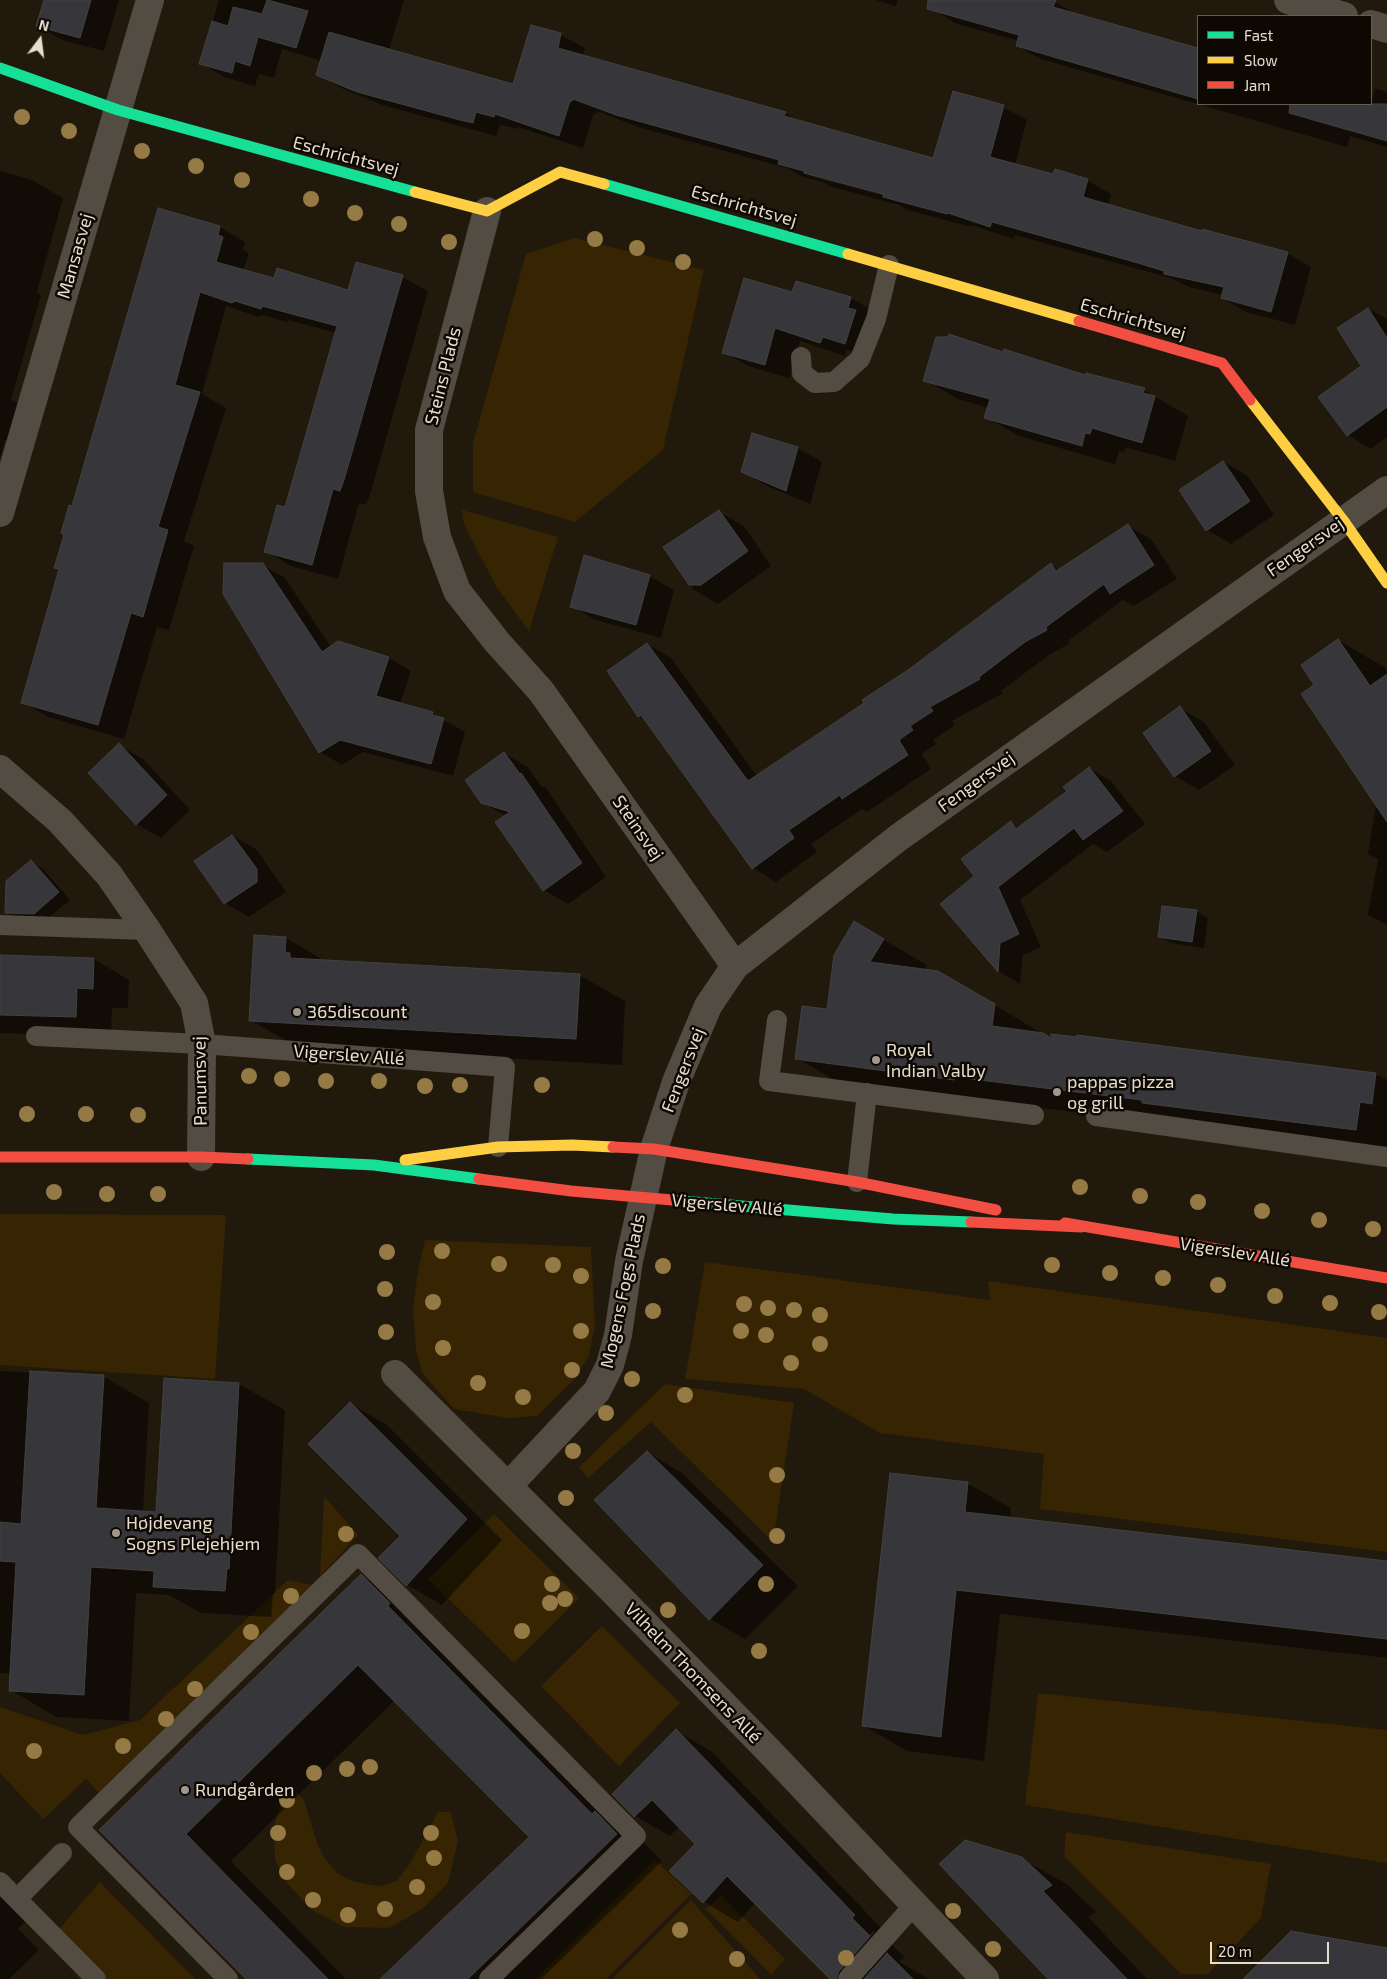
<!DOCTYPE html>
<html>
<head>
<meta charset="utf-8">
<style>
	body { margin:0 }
	#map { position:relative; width:1387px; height:1979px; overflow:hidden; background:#21190c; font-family:"Exo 2",sans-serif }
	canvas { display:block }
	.legend { position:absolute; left:1197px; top:15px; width:175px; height:90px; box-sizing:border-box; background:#0d0802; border:1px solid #645d54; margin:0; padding:6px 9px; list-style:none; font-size:15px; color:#e6ddcf }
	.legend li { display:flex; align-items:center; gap:10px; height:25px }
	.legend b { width:25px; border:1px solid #645d54 }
	.north { position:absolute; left:15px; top:15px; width:50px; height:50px; -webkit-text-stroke:4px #0d0802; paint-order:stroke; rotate:15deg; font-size:14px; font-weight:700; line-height:20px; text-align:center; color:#e6ddcf }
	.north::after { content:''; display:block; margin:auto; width:18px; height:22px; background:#e6ddcf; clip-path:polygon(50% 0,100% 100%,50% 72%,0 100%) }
	.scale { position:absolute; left:1210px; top:1942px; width:119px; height:22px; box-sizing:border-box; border:2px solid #e6ddcf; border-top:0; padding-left:6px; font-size:15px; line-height:18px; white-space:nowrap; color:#e6ddcf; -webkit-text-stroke:4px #0d0802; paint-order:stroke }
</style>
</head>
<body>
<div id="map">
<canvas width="1387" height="1979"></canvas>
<ul class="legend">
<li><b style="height:6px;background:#16e098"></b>Fast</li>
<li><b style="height:6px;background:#ffcf43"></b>Slow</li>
<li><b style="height:6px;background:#f24e42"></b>Jam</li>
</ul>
<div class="north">N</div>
<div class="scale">20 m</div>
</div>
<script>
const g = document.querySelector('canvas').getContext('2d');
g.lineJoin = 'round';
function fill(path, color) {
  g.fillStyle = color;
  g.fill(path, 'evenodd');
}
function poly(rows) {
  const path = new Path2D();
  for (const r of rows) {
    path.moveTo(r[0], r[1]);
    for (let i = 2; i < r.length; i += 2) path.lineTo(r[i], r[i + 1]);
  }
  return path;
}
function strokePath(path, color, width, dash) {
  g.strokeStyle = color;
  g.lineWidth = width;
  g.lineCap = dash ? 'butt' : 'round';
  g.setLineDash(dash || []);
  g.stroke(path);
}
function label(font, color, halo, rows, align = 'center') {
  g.font = font + ' "Exo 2",sans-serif';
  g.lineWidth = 5;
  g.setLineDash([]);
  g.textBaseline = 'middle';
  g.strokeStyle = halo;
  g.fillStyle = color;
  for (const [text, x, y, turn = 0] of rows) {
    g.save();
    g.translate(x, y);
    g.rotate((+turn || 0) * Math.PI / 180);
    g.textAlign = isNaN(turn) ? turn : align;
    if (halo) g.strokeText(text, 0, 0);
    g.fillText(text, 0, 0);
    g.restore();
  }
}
fill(poly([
	[574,238,704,270,663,450,575,522,473,492,473,443,526,254],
	[462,510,558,537,529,631,497,588,464,525],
	[0,1214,226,1215,215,1379,0,1365],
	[425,1240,591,1247,595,1325,589,1356,571,1383,537,1416,509,1418,454,1409,423,1374,416,1351,413,1310,417,1277],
	[705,1262,990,1300,988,1281,1387,1338,1387,1552,1040,1509,1044,1454,880,1433,804,1389,685,1379],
	[665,1384,794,1403,773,1542,651,1422,588,1478,579,1467],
	[324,1496,358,1535,320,1576],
	[494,1514,579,1598,514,1663,428,1579],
	[288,1580,317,1586,101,1795,86,1779,43,1819,0,1773,0,1707,83,1735,140,1720],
	[602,1626,680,1703,619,1766,541,1686],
	[1038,1693,1387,1730,1387,1863,1025,1805],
	[293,1788,304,1800,317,1843,325,1859,338,1874,355,1882,379,1886,397,1881,411,1862,438,1812,451,1812,458,1841,448,1883,424,1908,389,1928,344,1927,312,1910,288,1884,275,1860,274,1826,281,1801],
	[1066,1832,1271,1864,1261,1918,1208,1974,1181,1974,1064,1856],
	[655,1860,691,1894,606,1979,535,1979],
	[100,1882,195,1979,108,1979,59,1929],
	[721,1895,785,1959,771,1975,706,1909],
	[691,1900,760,1979,612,1979]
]), '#362402');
fill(poly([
	[45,0,119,0,104,51,62,40,38,26],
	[219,0,404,0,389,50,514,86,532,27,561,35,585,48,583,56,785,113,800,122,934,160,1003,107,1027,120,1015,165,1054,176,1055,171,1088,181,1111,194,1108,205,1203,233,1287,253,1311,267,1295,325,1246,312,1222,298,1223,295,1189,287,1175,280,1163,276,1015,235,1014,239,972,225,971,227,908,210,899,205,829,186,823,182,803,177,787,168,641,128,597,111,596,114,594,113,583,148,518,127,518,129,500,125,496,136,382,105,341,88,318,74,322,61,282,49,274,78,259,74,255,86,224,77,201,63],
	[807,173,890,195,889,197,810,176],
	[875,0,898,0,896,6],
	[936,0,1048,0,1055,2,1078,15,1198,48,1198,104,1371,104,1375,88,1387,92,1387,147,1350,136,1347,147,1041,59,1017,46,1019,41,957,24,934,10],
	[0,171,32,180,63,198,37,292,41,295,11,400,25,408,15,443,5,440,0,458],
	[220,227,245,242,243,250,249,253,243,271,275,279,349,291,402,277,428,291,370,495,366,505,359,503,338,579,291,566,266,551,286,509,337,333,288,320,287,322,262,315,259,317,226,306,202,394,226,408,184,541,194,546,169,630,157,627,124,739,48,717,23,702,60,570,56,567,73,508],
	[793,294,851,298,875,312,870,357,847,350,845,356,800,341,789,378,748,366,724,352],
	[1368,309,1387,319,1387,437,1371,449,1348,435,1363,366],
	[937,336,1086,377,1144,390,1188,416,1175,461,1125,447,1124,452,1119,451,1115,464,1019,436,986,417,989,408,958,399,925,380],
	[753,435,798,448,822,462,810,504,767,486,743,472],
	[1224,462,1248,476,1274,515,1231,544,1207,530],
	[719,512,744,526,771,566,718,604,694,590,665,548],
	[1128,526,1151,539,1177,579,1134,606,1123,600,1068,641,1070,643,1049,655,1001,691,1003,693,952,721,955,725,933,740,936,744,922,754,931,769,867,812,862,809,811,844,817,852,776,882,753,868,645,719,639,716,647,644,671,658,757,776,866,703,1051,565,1060,570],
	[263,565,285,578,331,647,389,658,411,671,400,704,432,713,465,732,453,776,363,752,342,765,320,752],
	[649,576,674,590,661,638,596,620,572,606],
	[1338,640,1384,667,1387,671,1387,925,1368,915,1378,859,1368,854,1376,804,1316,685],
	[1180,708,1204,722,1235,765,1199,790,1175,776,1145,734],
	[119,745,143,759,190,810,161,838,136,824],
	[504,753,528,767,541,786,546,788,606,877,568,904,544,890,506,816,482,802],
	[1089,768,1111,781,1145,824,1107,852,1093,844,1020,900,1041,947,1023,955,1020,984,998,971,942,905,975,876,1011,823,1019,828,1069,791],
	[233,836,257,850,286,892,249,917,225,903],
	[31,862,43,869,70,900,46,920,18,919,6,913],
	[1197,911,1208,918,1204,948,1171,943,1159,936],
	[855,923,927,965,924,970,983,998,1038,1031,1038,1033,1060,1044,1078,1038,1078,1036,1376,1074,1387,1080,1387,1153,1182,1125,841,1084,797,1058,828,1011],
	[286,938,325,961,579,975,625,1001,622,1065,296,1046,250,1020],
	[0,956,94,959,129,980,128,1008,112,1008,111,1037,0,1033],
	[0,1371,103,1376,149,1403,143,1512,157,1513,165,1380,239,1384,285,1410,275,1594,273,1594,271,1617,201,1613,169,1595,136,1593,129,1721,56,1717,11,1690,11,1674,0,1673],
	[350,1404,386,1424,502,1540,442,1605,407,1585,402,1536],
	[647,1452,682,1473,798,1586,745,1639,710,1619],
	[967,1483,1011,1508,1010,1518,1387,1562,1387,1658,1000,1614,984,1761,907,1751,864,1726],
	[362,1576,407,1602,662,1861,541,1979,382,1979,531,1837,395,1700,231,1861,346,1979,247,1979,101,1830],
	[676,1731,711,1751,889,1936,886,1939,904,1957,900,1962,929,1979,845,1979,838,1975,756,1902,738,1922,704,1902,697,1844,680,1826,670,1836,635,1816],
	[873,1931,875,1932,843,1970,840,1970],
	[1021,1858,1068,1885,1096,1912,1088,1917,1147,1979,1050,1979],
	[0,1890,28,1919,18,1928,39,1950,9,1979,0,1979]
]), '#0007');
const building = poly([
	[44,0,91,0,80,38,36,26,44,0],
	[267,0,308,11,296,48,258,37,250,66,235,61,232,73,199,64,212,21,228,26,233,7,262,14,267,0],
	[928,0,1056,0,1053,7,1198,48,1198,99,1016,46,1019,35,927,9,928,0],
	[531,25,561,33,558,48,786,112,784,116,933,158,953,91,1004,105,990,157,1053,174,1055,169,1088,179,1083,197,1202,231,1202,229,1288,252,1271,312,1221,298,1224,287,1164,274,1164,271,1138,263,992,222,990,227,948,213,947,214,883,197,883,194,804,173,804,171,778,164,779,160,616,115,573,99,572,101,570,101,559,136,495,114,494,117,476,112,473,123,460,120,357,92,316,75,329,32,513,84,531,25],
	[1290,104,1387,104,1387,141,1289,113,1290,104],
	[158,208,220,226,218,235,223,237,216,262,274,278,277,268,348,290,356,262,403,275,344,480,340,491,333,489,312,565,264,552,277,505,285,507,337,326,262,306,261,309,235,301,232,303,200,292,175,385,200,392,158,527,168,530,143,617,131,613,98,725,21,703,59,569,54,568,64,535,61,533,69,505,72,506,158,208],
	[744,278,792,292,796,281,851,297,848,308,856,310,845,344,823,337,820,343,775,328,765,365,722,353,744,278],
	[1368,308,1387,338,1387,407,1347,436,1318,397,1361,366,1337,328,1368,308],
	[949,334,1003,352,1004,349,1085,375,1086,373,1145,388,1143,393,1155,396,1142,443,1092,428,1090,434,1085,433,1082,446,984,418,990,399,923,381,936,337,948,337,949,334],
	[752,433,798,447,786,491,741,472,752,433],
	[1223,461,1250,501,1206,531,1179,490,1223,461],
	[719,510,748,551,701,585,689,585,663,547,719,510],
	[1128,524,1154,565,1110,594,1104,584,1046,627,1047,630,1025,642,979,677,980,679,930,707,933,711,910,726,913,730,899,740,908,755,842,799,840,795,789,830,794,838,752,869,641,715,638,717,607,671,647,643,748,781,864,703,862,700,908,670,1051,563,1056,571,1128,524],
	[584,555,650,575,636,625,570,607,584,555],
	[224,563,263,563,322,652,338,641,389,657,376,696,433,712,432,715,444,718,431,764,340,740,319,753,223,594,224,563],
	[1338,639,1370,686,1387,674,1387,822,1301,694,1314,685,1301,665,1338,639],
	[1180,706,1211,751,1174,777,1143,733,1180,706],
	[119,743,167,795,136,825,88,773,119,743],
	[504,752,520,774,521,773,582,863,543,891,495,822,510,812,481,803,465,780,504,752],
	[1089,767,1123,811,1083,840,1074,828,998,887,1019,934,1000,943,998,972,940,904,974,876,961,859,1011,821,1016,829,1067,791,1063,787,1089,767],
	[232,835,257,869,257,882,224,904,194,861,232,835],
	[31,860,59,892,34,914,5,913,6,881,31,860],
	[1162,906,1197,910,1192,942,1158,937,1162,906],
	[854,921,884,939,870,962,938,971,995,1004,992,1026,1043,1033,1055,1040,1050,1034,1077,1037,1077,1035,1376,1073,1372,1104,1360,1102,1356,1130,1142,1103,1142,1100,955,1077,954,1080,795,1059,802,1006,827,1009,834,955,854,921],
	[254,935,286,937,285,952,290,953,290,958,580,974,576,1039,249,1021,254,935],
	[0,955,94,958,93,989,77,988,76,1017,0,1015,0,955],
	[30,1371,104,1375,96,1508,156,1512,164,1378,239,1383,229,1569,227,1568,225,1591,153,1587,154,1571,91,1567,84,1695,9,1691,16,1562,0,1561,0,1522,21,1524,30,1371],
	[350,1402,467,1519,406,1586,378,1558,400,1536,308,1444,350,1402],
	[647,1451,763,1565,709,1620,594,1500,647,1451],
	[890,1473,968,1482,965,1512,1387,1561,1387,1639,956,1590,941,1737,862,1726,890,1473],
	[361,1574,390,1603,388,1606,592,1814,595,1811,617,1834,468,1979,380,1979,529,1837,358,1665,186,1834,328,1979,246,1979,99,1830,361,1574],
	[676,1729,855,1915,852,1918,870,1936,839,1971,836,1979,830,1979,727,1876,703,1903,669,1871,695,1844,652,1800,634,1817,612,1794,676,1729],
	[965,1840,1022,1857,1052,1885,1043,1891,1127,1979,1048,1979,939,1864,965,1840],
	[1291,1931,1387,1948,1387,1979,1243,1979,1291,1931],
	[887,1953,913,1979,864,1979,887,1953]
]);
fill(building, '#37373b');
strokePath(building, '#434140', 1);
strokePath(poly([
	[801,357,802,373,815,383,834,382,860,359,876,319,889,265],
	[0,925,147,930],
	[777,1020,769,1081,1034,1115],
	[36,1036,202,1044,505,1067,498,1147],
	[1096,1116,1387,1157],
	[857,1182,867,1093],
	[0,1882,96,1979],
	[17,1899,62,1853],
	[228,1979,78,1827,358,1554,636,1836,489,1979],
	[848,1979,915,1904]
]), '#524c42', 20);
strokePath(poly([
	[1288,0,1344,16],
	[1371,24,1387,29],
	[487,211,429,430,429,491,437,537,457,591,497,642,541,691,735,966],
	[0,513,150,0],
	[0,769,60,821,109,875,147,930,194,1003,202,1044,201,1157],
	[395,1374,611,1589,769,1751,985,1979],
	[508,1486,597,1391,610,1365,618,1335,629,1261,654,1149,676,1082,708,1006,735,966,898,838,1387,490]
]), '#524c42', 28);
strokePath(poly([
	[0,68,118,110,415,192],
	[604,184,848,254],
	[248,1159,374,1165,479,1179],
	[683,1201,893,1219,971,1222]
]), '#16e098', 11);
strokePath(poly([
	[415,192,487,211,560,172,604,184],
	[848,254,1079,321],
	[1250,400,1343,520,1387,583],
	[405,1160,498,1147,572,1145,613,1147]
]), '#ffcf43', 11);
strokePath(poly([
	[1079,321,1222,363,1250,400],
	[613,1147,654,1149,857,1182,996,1210],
	[0,1157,201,1157,248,1159],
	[479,1179,571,1191,683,1201],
	[971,1222,1082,1227],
	[1065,1223,1387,1278]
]), '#f24e42', 11);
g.fillStyle = '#967a45';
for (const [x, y] of [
	[22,117],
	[69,131],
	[142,151],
	[196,166],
	[242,180],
	[311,199],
	[355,213],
	[399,224],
	[595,239],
	[449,242],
	[637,248],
	[683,262],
	[249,1076],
	[282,1079],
	[326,1081],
	[379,1081],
	[460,1085],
	[542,1085],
	[425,1086],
	[27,1114],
	[86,1114],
	[138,1115],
	[1080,1187],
	[54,1192],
	[107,1194],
	[158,1194],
	[1140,1196],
	[1198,1202],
	[1262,1211],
	[1319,1220],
	[1373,1229],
	[442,1251],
	[387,1252],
	[499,1264],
	[553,1265],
	[1052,1265],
	[663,1266],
	[1110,1273],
	[581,1276],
	[1163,1278],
	[1218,1285],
	[385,1289],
	[1275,1296],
	[433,1302],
	[1330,1303],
	[744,1304],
	[768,1308],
	[794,1310],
	[653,1311],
	[1379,1312],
	[820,1315],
	[581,1331],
	[741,1331],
	[386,1332],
	[766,1335],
	[820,1344],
	[443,1348],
	[791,1363],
	[572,1370],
	[632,1379],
	[478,1383],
	[685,1395],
	[523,1397],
	[606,1413],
	[573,1451],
	[777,1475],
	[566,1498],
	[346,1534],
	[777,1536],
	[552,1584],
	[766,1584],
	[291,1596],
	[565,1599],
	[550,1603],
	[668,1610],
	[522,1631],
	[251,1632],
	[759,1651],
	[195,1689],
	[166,1719],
	[123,1746],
	[34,1751],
	[370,1767],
	[347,1769],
	[314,1773],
	[287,1800],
	[278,1833],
	[431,1833],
	[434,1858],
	[287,1872],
	[417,1887],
	[313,1900],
	[385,1909],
	[953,1911],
	[348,1915],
	[680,1930],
	[993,1949],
	[846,1958],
	[737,1959]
]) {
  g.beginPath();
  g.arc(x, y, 8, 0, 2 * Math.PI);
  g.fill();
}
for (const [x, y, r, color] of [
	[297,1012,5,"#a1988b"],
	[876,1060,5,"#a1988b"],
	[1057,1092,5,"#a1988b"],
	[116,1533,5,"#a1988b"],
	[185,1790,5,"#a1988b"]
]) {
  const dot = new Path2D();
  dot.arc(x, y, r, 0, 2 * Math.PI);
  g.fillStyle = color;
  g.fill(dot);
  strokePath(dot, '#0d0802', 2);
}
label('18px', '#e6ddcf', '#0d0802', [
	["Eschrichtsvej",346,156,15],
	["Eschrichtsvej",744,206,16],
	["Mansasvej",75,256,-74],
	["Eschrichtsvej",1133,319,16],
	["Steins Plads",443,376,-76],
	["Fengersvej",1305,547,-35],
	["Fengersvej",976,782,-36],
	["Steinsvej",638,828,55],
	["Vigerslev Allé",349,1055,4],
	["Fengersvej",683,1070,-69],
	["Panumsvej",200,1081,-91],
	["Vigerslev Allé",727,1205,5],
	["Vigerslev Allé",1235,1252,9],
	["Mogens Fogs Plads",623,1291,-78],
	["Vilhelm Thomsens Allé",693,1673,46]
]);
label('18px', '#e6ddcf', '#0d0802', [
	["365discount",307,1012],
	["Royal",886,1050],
	["Indian Valby",886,1071],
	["pappas pizza",1067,1082],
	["og grill",1067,1103],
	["Højdevang",126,1523],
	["Sogns Plejehjem",126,1544],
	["Rundgården",195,1790]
], 'left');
</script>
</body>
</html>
